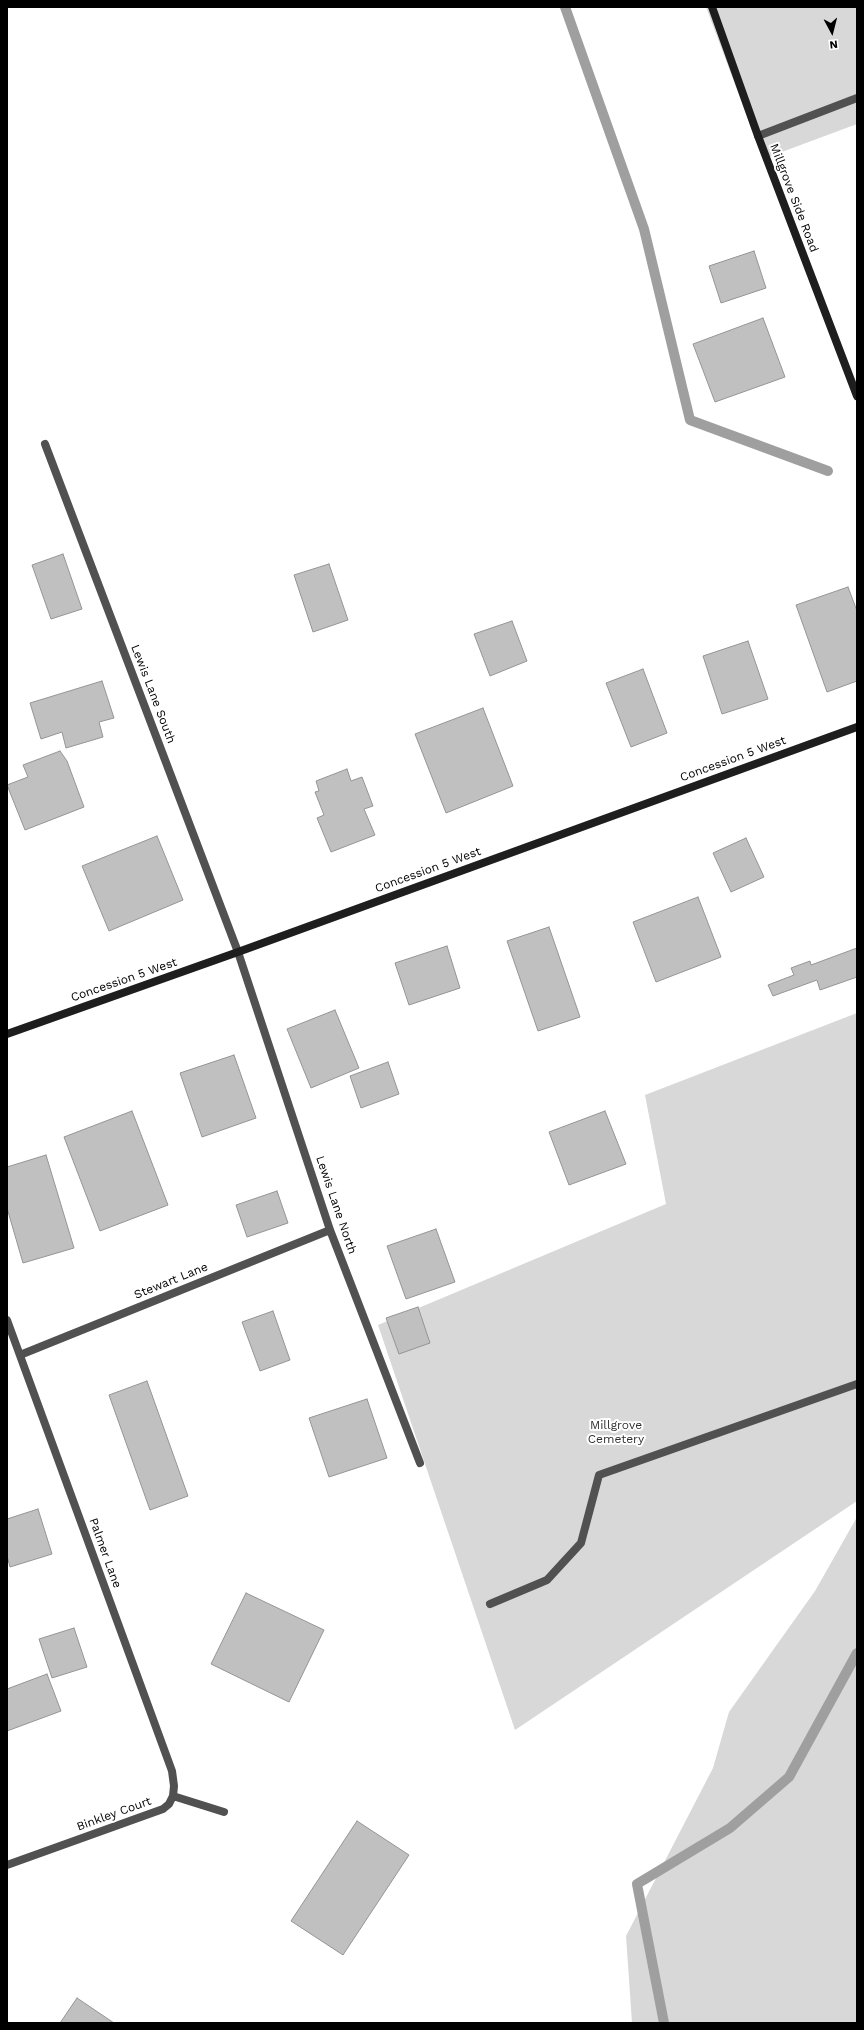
<!DOCTYPE html>
<html>
<head>
<meta charset="utf-8">
<style>
	body { margin:0 }
	#map { position:relative; width:864px; height:2030px; overflow:hidden; background:#fff; font-family:"Work Sans",sans-serif }
	canvas { display:block }
	.frame { position:absolute; inset:0; border:8px solid #000; pointer-events:none }
	.north { position:absolute; left:812px; top:12px; width:40px; height:40px; -webkit-text-stroke:3px #fff; paint-order:stroke; rotate:173deg; font-size:11px; font-weight:700; line-height:16px; text-align:center; color:#000 }
	.north::after { content:''; display:block; margin:auto; width:14px; height:18px; background:#000; clip-path:polygon(50% 0,100% 100%,50% 72%,0 100%) }
</style>
</head>
<body>
<div id="map">
<canvas width="864" height="2030"></canvas>
<div class="frame"></div>
<div class="north">N</div>
</div>
<script>
const g = document.querySelector('canvas').getContext('2d');
g.lineJoin = 'round';
function fill(path, color) {
  g.fillStyle = color;
  g.fill(path, 'evenodd');
}
function poly(rows) {
  const path = new Path2D();
  for (const r of rows) {
    path.moveTo(r[0], r[1]);
    for (let i = 2; i < r.length; i += 2) path.lineTo(r[i], r[i + 1]);
  }
  return path;
}
function strokePath(path, color, width, dash) {
  g.strokeStyle = color;
  g.lineWidth = width;
  g.lineCap = dash ? 'butt' : 'round';
  g.setLineDash(dash || []);
  g.stroke(path);
}
function label(font, color, halo, rows, align = 'center') {
  g.font = font + ' "Work Sans",sans-serif';
  g.lineWidth = 4;
  g.setLineDash([]);
  g.textBaseline = 'middle';
  g.strokeStyle = halo;
  g.fillStyle = color;
  for (const [text, x, y, turn = 0] of rows) {
    g.save();
    g.translate(x, y);
    g.rotate((+turn || 0) * Math.PI / 180);
    g.textAlign = isNaN(turn) ? turn : align;
    if (halo) g.strokeText(text, 0, 0);
    g.fillText(text, 0, 0);
    g.restore();
  }
}
fill(poly([
	[706,7,857,7,857,124,763,159],
	[857,1013,857,1501,515,1730,378,1325,666,1204,645,1095],
	[857,1517,857,2023,632,2023,626,1936,713,1768,729,1712,815,1591]
]), '#d8d8d8');
strokePath(poly([
	[565,7,644,229,690,420,828,471],
	[664,2023,637,1884,730,1828,789,1777,857,1653]
]), '#9f9f9f', 10);
const building = poly([
	[754,251,766,288,721,303,709,266,754,251],
	[763,318,785,377,715,402,693,344,763,318],
	[63,554,82,609,51,619,32,565,63,554],
	[329,564,348,620,313,632,294,575,329,564],
	[848,587,857,611,857,681,827,692,796,605,848,587],
	[512,621,527,661,490,676,474,634,512,621],
	[748,641,768,699,722,714,703,656,748,641],
	[643,669,667,733,631,747,606,683,643,669],
	[102,681,114,718,99,722,103,737,66,748,62,732,41,739,30,703,102,681],
	[483,708,513,786,446,813,415,734,483,708],
	[60,751,67,761,84,807,25,830,7,785,28,777,23,765,60,751],
	[347,769,351,781,362,777,373,806,364,809,375,835,331,852,317,818,324,815,315,792,319,791,316,781,347,769],
	[157,836,183,900,109,931,82,866,157,836],
	[746,838,764,877,731,892,713,853,746,838],
	[698,897,721,957,656,982,633,922,698,897],
	[549,927,580,1017,538,1031,507,941,549,927],
	[447,946,460,988,409,1005,395,963,447,946],
	[857,948,857,977,820,990,817,980,773,996,768,985,794,975,791,968,810,961,811,965,857,948],
	[335,1010,359,1068,311,1088,287,1029,335,1010],
	[234,1055,256,1118,202,1137,180,1073,234,1055],
	[388,1062,399,1094,361,1108,350,1076,388,1062],
	[132,1111,168,1205,100,1231,64,1137,132,1111],
	[605,1111,626,1164,569,1185,549,1132,605,1111],
	[46,1155,74,1248,23,1263,7,1208,7,1167,46,1155],
	[277,1191,288,1223,247,1237,236,1205,277,1191],
	[436,1229,455,1282,406,1299,387,1246,436,1229],
	[418,1307,430,1343,399,1354,386,1318,418,1307],
	[273,1311,290,1360,260,1371,242,1322,273,1311],
	[147,1381,188,1496,150,1510,109,1395,147,1381],
	[367,1399,387,1458,329,1477,309,1418,367,1399],
	[38,1509,52,1554,10,1567,7,1556,7,1519,38,1509],
	[246,1593,324,1630,289,1702,211,1664,246,1593],
	[74,1628,87,1667,52,1678,39,1639,74,1628],
	[47,1674,61,1711,7,1731,7,1689,47,1674],
	[357,1821,409,1855,343,1955,291,1921,357,1821],
	[77,1998,114,2023,60,2023,77,1998]
]);
fill(building, '#c0c0c0');
strokePath(building, '#959595', 1);
strokePath(poly([
	[758,136,857,98],
	[490,1604,547,1580,581,1543,599,1475,857,1384]
]), '#515151', 8);
strokePath(poly([
	[45,444,238,952,330,1230,420,1463],
	[7,1320,172,1771,174,1786,173,1796,169,1804,163,1809,7,1865],
	[20,1355,330,1230],
	[173,1796,224,1812]
]), '#515151', 8);
strokePath(poly([
	[712,7,758,136,857,396],
	[7,1034,238,952,857,727]
]), '#1e1e1e', 8);
label('12px', '#000', '#fff', [
	["Millgrove Side Road",794,198,69],
	["Lewis Lane South",153,694,69],
	["Concession 5 West",733,759,-20],
	["Concession 5 West",428,870,-20],
	["Concession 5 West",124,980,-19],
	["Lewis Lane North",336,1205,71],
	["Stewart Lane",171,1281,-22],
	["Palmer Lane",105,1553,70],
	["Binkley Court",114,1814,-20]
]);
label('12px', '#2f2f2f', '#fff', [
	["Millgrove",616,1425],
	["Cemetery",616,1439]
]);
</script>
</body>
</html>
